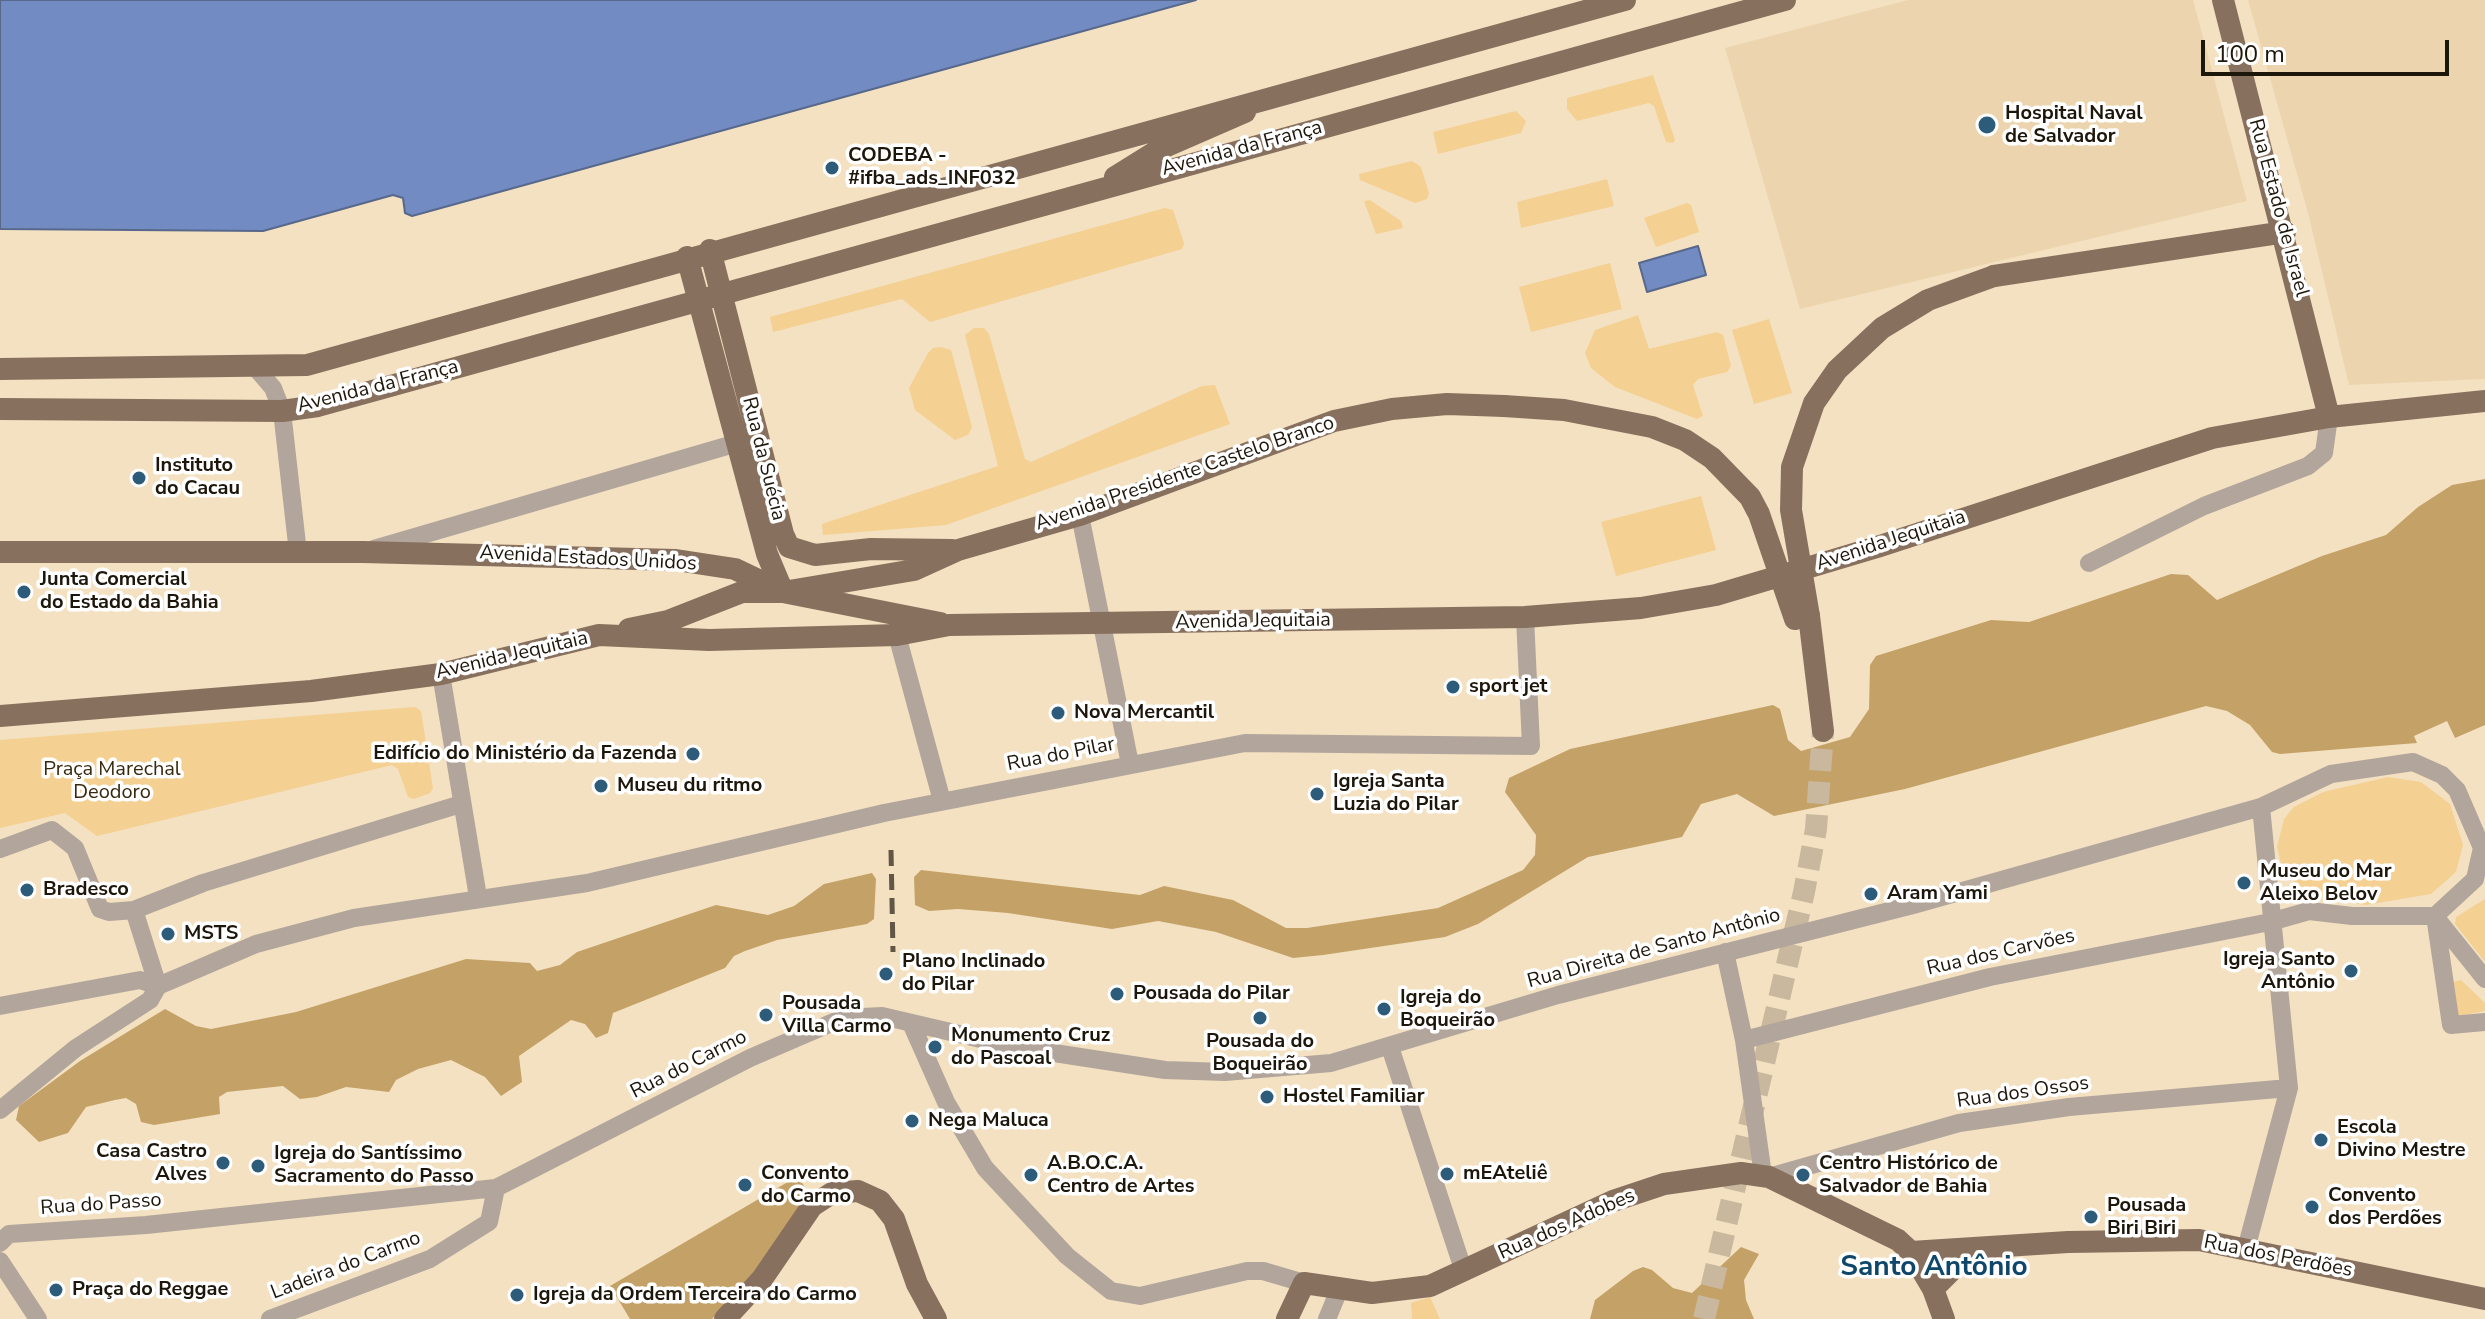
<!DOCTYPE html>
<html>
<head>
<meta charset="utf-8">
<style>
	body { margin:0 }
	#map { position:relative; width:2485px; height:1319px; overflow:hidden; background:#f4e1c1; font-family:"Nunito Sans",sans-serif }
	canvas { display:block }
	.scale { position:absolute; left:2201px; top:40px; width:248px; height:36px; box-sizing:border-box; border:4px solid #1d160b; border-top:0; padding-left:10px; font-size:24px; line-height:28px; white-space:nowrap; color:#1d160b; -webkit-text-stroke:6px #fff; paint-order:stroke }
</style>
</head>
<body>
<div id="map">
<canvas width="2485" height="1319"></canvas>
<div class="scale">100 m</div>
</div>
<script>
const g = document.querySelector('canvas').getContext('2d');
g.lineJoin = 'round';
function fill(path, color) {
  g.fillStyle = color;
  g.fill(path, 'evenodd');
}
function poly(rows) {
  const path = new Path2D();
  for (const r of rows) {
    path.moveTo(r[0], r[1]);
    for (let i = 2; i < r.length; i += 2) path.lineTo(r[i], r[i + 1]);
  }
  return path;
}
function strokePath(path, color, width, dash) {
  g.strokeStyle = color;
  g.lineWidth = width;
  g.lineCap = dash ? 'butt' : 'round';
  g.setLineDash(dash || []);
  g.stroke(path);
}
function label(font, color, halo, rows, align = 'center') {
  g.font = font + ' "Nunito Sans",sans-serif';
  g.lineWidth = 7;
  g.setLineDash([]);
  g.textBaseline = 'middle';
  g.strokeStyle = halo;
  g.fillStyle = color;
  for (const [text, x, y, turn = 0] of rows) {
    g.save();
    g.translate(x, y);
    g.rotate((+turn || 0) * Math.PI / 180);
    g.textAlign = isNaN(turn) ? turn : align;
    if (halo) g.strokeText(text, 0, 0);
    g.fillText(text, 0, 0);
    g.restore();
  }
}
fill(poly([
	[1908,0,2193,0,2247,201,1800,309,1725,48],
	[2248,0,2485,0,2485,379,2349,385,2308,213]
]), '#ecd5ae');
fill(poly([
	[1653,75,1675,140,1673,143,1666,142,1654,106,1649,103,1577,121,1567,109,1567,98],
	[1516,111,1526,121,1521,133,1438,154,1433,132],
	[1412,161,1421,167,1429,193,1427,199,1415,203,1360,180,1359,174],
	[1607,179,1614,206,1521,228,1517,202],
	[1370,200,1401,221,1403,228,1376,234,1364,201],
	[1687,203,1691,205,1699,232,1656,247,1644,218],
	[1165,208,1173,210,1184,243,1182,249,930,322,902,299,773,332,770,317],
	[1610,263,1622,309,1531,332,1519,287],
	[1638,315,1649,349,1717,332,1723,335,1731,366,1727,372,1698,379,1693,385,1703,416,1697,419,1615,387,1591,368,1585,353,1595,330],
	[1769,319,1792,393,1754,404,1732,330],
	[974,328,984,328,989,334,1025,459,1031,462,1202,386,1215,385,1230,424,946,525,823,535,822,524,998,466,965,335],
	[941,347,951,350,972,427,968,435,955,440,915,410,909,388,928,353,933,348],
	[1701,496,1716,550,1616,576,1601,522],
	[415,707,421,711,433,788,430,793,414,799,408,797,398,769,392,765,97,836,65,813,0,828,0,740],
	[2388,777,2421,782,2450,804,2463,845,2456,872,2431,894,2366,905,2318,899,2293,881,2282,868,2277,847,2284,819,2294,807,2323,792],
	[2485,899,2485,962,2455,924,2456,917],
	[2461,980,2485,1003,2485,1011,2460,1016,2456,1013,2453,982],
	[1430,1297,1440,1319,1412,1319,1411,1303]
]), '#f4d093');
fill(poly([
	[2485,479,2485,725,2455,738,2447,721,2414,736,2417,743,2280,754,2272,752,2250,725,2227,711,2206,706,1905,789,1774,816,1737,794,1701,804,1682,837,1588,857,1478,924,1445,937,1323,955,1293,958,1216,932,1158,921,1112,929,1008,913,958,909,929,911,915,905,914,877,921,870,1140,895,1164,886,1233,900,1286,928,1307,928,1438,908,1523,870,1535,855,1536,835,1505,792,1509,778,1570,749,1773,705,1780,709,1788,740,1801,751,1850,737,1869,709,1870,665,1876,656,1991,620,2029,622,2171,574,2188,575,2217,600,2322,556,2386,535,2418,507,2452,485],
	[872,873,876,879,874,919,867,924,777,940,745,951,734,956,725,968,613,1013,608,1033,596,1038,585,1024,571,1020,519,1056,522,1082,501,1096,485,1077,451,1060,418,1069,396,1080,389,1092,346,1087,317,1097,300,1099,283,1086,227,1092,219,1097,220,1114,154,1125,141,1122,136,1104,126,1098,115,1100,86,1107,68,1133,39,1142,16,1120,19,1106,80,1061,165,1009,196,1026,211,1029,296,1012,466,959,530,963,537,971,560,965,577,952,716,905,768,915,794,906,824,884],
	[798,1176,809,1194,754,1278,712,1319,630,1319,610,1286],
	[1741,1247,1759,1254,1744,1280,1746,1300,1754,1319,1590,1319,1595,1300,1633,1271,1643,1267,1652,1270,1673,1288,1692,1293]
]), '#c4a267');
const water = poly([
	[0,0,1196,0,412,216,405,213,403,198,393,195,263,231,0,229,0,0],
	[1698,246,1706,275,1647,292,1639,263,1698,246]
]);
fill(water, '#728bc2');
strokePath(water, '#58688b', 2);
strokePath(poly([
	[1704,1319,1804,892,1816,829,1823,731]
]), '#c9b89d', 22, [22, 11]);
strokePath(poly([
	[255,367,273,388,282,411,298,553],
	[1080,515,1130,764],
	[374,549,737,443],
	[2089,563,2204,506,2308,466,2324,453,2329,417],
	[897,635,942,801],
	[441,674,478,897],
	[0,849,52,830,75,848,100,909,109,912,134,910,203,883,461,804],
	[134,910,158,986],
	[2435,916,2451,1025,2485,1022],
	[2437,919,2485,979],
	[1725,952,1744,1040,1763,1175],
	[0,1006,140,980,158,986],
	[911,1023,946,1102,985,1168,1067,1256,1111,1291,1140,1296,1247,1271,1263,1271,1304,1283],
	[1390,1047,1464,1272],
	[0,1110,76,1048,150,1000,158,986,256,944,354,918,587,883,884,813,1245,743,1531,746,1525,617],
	[1769,1177,1959,1123,2069,1107,2289,1088],
	[0,1243,9,1234,146,1225,496,1188,750,1058,843,1018,882,1016,1015,1047,1165,1070,1225,1072,1331,1063,1558,995,1913,905,2261,807,2331,774,2413,762,2442,775,2457,790,2482,848,2475,879,2435,916,2352,916,2309,911,2270,922,1990,977,1744,1040],
	[2246,1249,2289,1088,2261,807],
	[0,1261,38,1319],
	[270,1319,430,1259,489,1222,496,1188],
	[1327,1319,1339,1290]
]), '#b2a59b', 18);
strokePath(poly([
	[2223,0,2329,417],
	[1115,177,1160,149,1245,112],
	[710,250,783,534,789,547,815,555,871,549,952,550],
	[687,257,767,554,783,592],
	[1994,276,2285,232],
	[0,369,307,365,1625,0],
	[0,409,282,411,318,406,1785,0],
	[0,552,363,552,676,560,735,569,783,592,940,623],
	[1809,616,1823,731],
	[629,629,668,621,742,592,783,592,914,570,958,550,1080,515,1334,421,1392,409,1447,404,1504,406],
	[0,716,311,691,441,674,599,635,709,640,897,635,949,625,1525,617,1641,608,1716,595,1877,547,2212,438,2329,417,2485,401],
	[1911,1252,2068,1242,2199,1240,2485,1299],
	[1933,1289,1972,1250],
	[725,1319,762,1279,812,1206,832,1193,858,1191,880,1201,894,1219,917,1284,936,1319],
	[1287,1319,1304,1283,1372,1293,1430,1286,1613,1201,1664,1184,1741,1173,1769,1177,1898,1240,1911,1252,1933,1289,1944,1319]
]), '#88705f', 22);
strokePath(poly([
	[891,850,893,952]
]), '#625746', 5, [16, 8]);
strokePath(poly([
	[1504,406,1564,410,1652,427,1685,440,1712,458,1750,497,1759,514,1795,619],
	[1809,616,1791,510,1792,467,1814,403,1837,370,1882,328,1928,300,1994,276]
]), '#88705f', 22);
for (const [x, y, r, color] of [
	[1987,125,10,"#2d5b7a"],
	[832,168,8,"#2d5b7a"],
	[139,478,8,"#2d5b7a"],
	[24,592,8,"#2d5b7a"],
	[1453,687,8,"#2d5b7a"],
	[1058,713,8,"#2d5b7a"],
	[693,754,8,"#2d5b7a"],
	[601,786,8,"#2d5b7a"],
	[1317,794,8,"#2d5b7a"],
	[2244,883,8,"#2d5b7a"],
	[27,890,8,"#2d5b7a"],
	[1871,894,8,"#2d5b7a"],
	[168,934,8,"#2d5b7a"],
	[2351,971,8,"#2d5b7a"],
	[886,974,8,"#2d5b7a"],
	[1117,994,8,"#2d5b7a"],
	[1384,1009,8,"#2d5b7a"],
	[766,1015,8,"#2d5b7a"],
	[1260,1018,8,"#2d5b7a"],
	[935,1047,8,"#2d5b7a"],
	[1267,1097,8,"#2d5b7a"],
	[912,1121,8,"#2d5b7a"],
	[2321,1140,8,"#2d5b7a"],
	[223,1163,8,"#2d5b7a"],
	[258,1166,8,"#2d5b7a"],
	[1447,1174,8,"#2d5b7a"],
	[1031,1175,8,"#2d5b7a"],
	[1803,1175,8,"#2d5b7a"],
	[745,1185,8,"#2d5b7a"],
	[2312,1207,8,"#2d5b7a"],
	[2091,1217,8,"#2d5b7a"],
	[56,1290,8,"#2d5b7a"],
	[517,1295,8,"#2d5b7a"]
]) {
  const dot = new Path2D();
  dot.arc(x, y, r, 0, 2 * Math.PI);
  g.fillStyle = color;
  g.fill(dot);
  strokePath(dot, '#fff', 3);
}
label('bold 20px', '#1d160b', '#fff', [
	["Hospital Naval",2005,114],
	["de Salvador",2005,137],
	["CODEBA -",848,156],
	["#ifba_ads_INF032",848,179],
	["Instituto",155,466],
	["do Cacau",155,489],
	["Junta Comercial",40,580],
	["do Estado da Bahia",40,603],
	["sport jet",1469,687],
	["Nova Mercantil",1074,713],
	["Edifício do Ministério da Fazenda",677,754,"right"],
	["Igreja Santa",1333,782],
	["Luzia do Pilar",1333,805],
	["Museu du ritmo",617,786],
	["Museu do Mar",2260,872],
	["Aleixo Belov",2260,895],
	["Bradesco",43,890],
	["Aram Yami",1887,894],
	["MSTS",184,934],
	["Igreja Santo",2335,960,"right"],
	["Antônio",2335,983,"right"],
	["Plano Inclinado",902,962],
	["do Pilar",902,985],
	["Pousada do Pilar",1133,994],
	["Igreja do",1400,998],
	["Boqueirão",1400,1021],
	["Pousada",782,1004],
	["Villa Carmo",782,1027],
	["Monumento Cruz",951,1036],
	["do Pascoal",951,1059],
	["Pousada do",1260,1042,"center"],
	["Boqueirão",1260,1065,"center"],
	["Hostel Familiar",1283,1097],
	["Nega Maluca",928,1121],
	["Escola",2337,1128],
	["Divino Mestre",2337,1151],
	["Casa Castro",207,1152,"right"],
	["Alves",207,1175,"right"],
	["Igreja do Santíssimo",274,1154],
	["Sacramento do Passo",274,1177],
	["A.B.O.C.A.",1047,1164],
	["Centro de Artes",1047,1187],
	["Centro Histórico de",1819,1164],
	["Salvador de Bahia",1819,1187],
	["Convento",761,1174],
	["do Carmo",761,1197],
	["mEAteliê",1463,1174],
	["Convento",2328,1196],
	["dos Perdões",2328,1219],
	["Pousada",2107,1206],
	["Biri Biri",2107,1229],
	["Praça do Reggae",72,1290],
	["Igreja da Ordem Terceira do Carmo",533,1295]
], 'left');
label('20px', '#1d160b', '#fff', [
	["Avenida da França",1242,149,-15],
	["Rua Estado de Israel",2278,208,75],
	["Avenida da França",378,387,-14],
	["Rua da Suécia",763,459,76],
	["Avenida Presidente Castelo Branco",1185,474,-19],
	["Avenida Jequitaia",1891,541,-18],
	["Avenida Estados Unidos",588,559,3],
	["Avenida Jequitaia",1253,622,-1],
	["Avenida Jequitaia",512,656,-13],
	["Rua do Pilar",1061,755,-11],
	["Rua Direita de Santo Antônio",1654,949,-15],
	["Rua dos Carvões",2001,953,-13],
	["Rua do Carmo",689,1065,-27],
	["Rua dos Ossos",2023,1093,-8],
	["Rua do Passo",101,1205,-4],
	["Rua dos Adobes",1567,1225,-24],
	["Rua dos Perdões",2278,1257,11],
	["Ladeira do Carmo",346,1266,-21]
]);
label('20px', '#38290e', '#fff', [
	["Praça Marechal",112,770],
	["Deodoro",112,793]
]);
label('bold 28px', '#0e4769', '#fff', [
	["Santo Antônio",1934,1268]
]);
</script>
</body>
</html>
